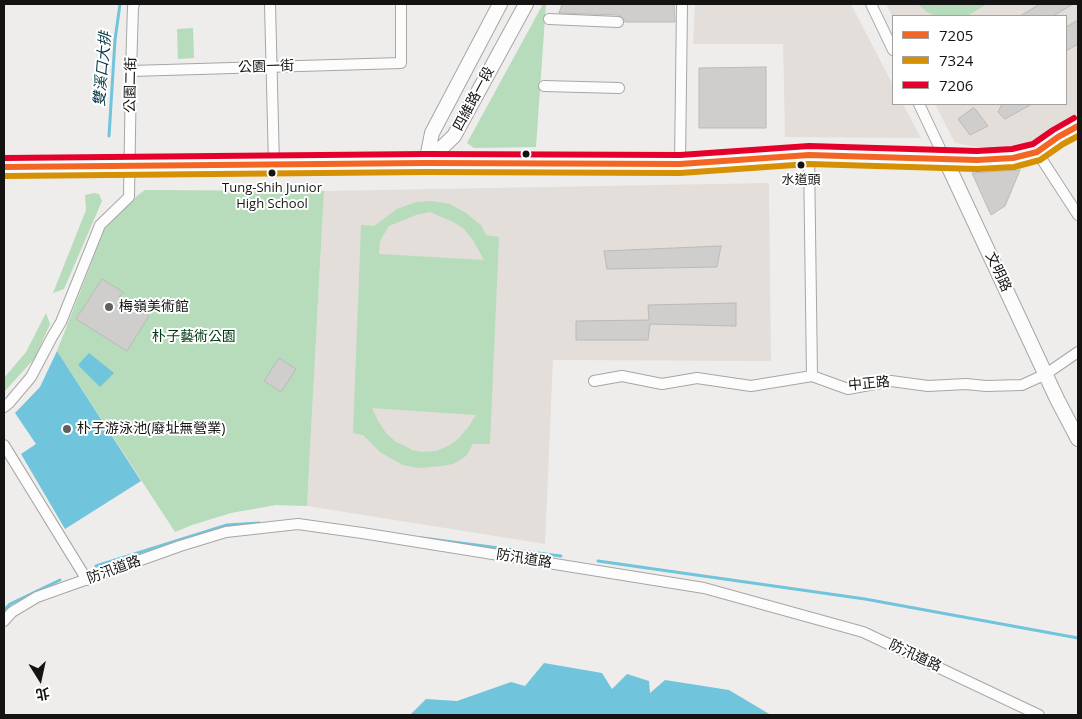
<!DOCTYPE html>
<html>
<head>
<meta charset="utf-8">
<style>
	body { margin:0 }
	#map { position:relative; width:1082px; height:719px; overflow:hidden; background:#efedeb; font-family:"Open Sans","Noto Sans TC",sans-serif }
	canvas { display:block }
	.frame { position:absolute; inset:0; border:5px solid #141312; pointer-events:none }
	.legend { position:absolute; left:892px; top:15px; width:175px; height:90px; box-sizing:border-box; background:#fff; border:1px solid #a1a1a0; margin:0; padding:6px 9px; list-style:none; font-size:15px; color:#141312 }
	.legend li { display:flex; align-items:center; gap:10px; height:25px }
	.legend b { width:25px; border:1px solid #a1a1a0 }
	.north { position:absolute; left:15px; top:654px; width:50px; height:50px; -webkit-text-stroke:4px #fff; paint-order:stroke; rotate:170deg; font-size:14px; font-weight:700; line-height:20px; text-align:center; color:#141312 }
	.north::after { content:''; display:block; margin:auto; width:18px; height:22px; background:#141312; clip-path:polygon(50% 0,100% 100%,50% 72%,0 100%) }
</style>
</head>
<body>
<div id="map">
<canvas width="1082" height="719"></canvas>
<div class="frame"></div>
<ul class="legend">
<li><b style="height:6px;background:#f26522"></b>7205</li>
<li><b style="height:6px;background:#d59003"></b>7324</li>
<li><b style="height:6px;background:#e4002b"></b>7206</li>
</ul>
<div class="north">北</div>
</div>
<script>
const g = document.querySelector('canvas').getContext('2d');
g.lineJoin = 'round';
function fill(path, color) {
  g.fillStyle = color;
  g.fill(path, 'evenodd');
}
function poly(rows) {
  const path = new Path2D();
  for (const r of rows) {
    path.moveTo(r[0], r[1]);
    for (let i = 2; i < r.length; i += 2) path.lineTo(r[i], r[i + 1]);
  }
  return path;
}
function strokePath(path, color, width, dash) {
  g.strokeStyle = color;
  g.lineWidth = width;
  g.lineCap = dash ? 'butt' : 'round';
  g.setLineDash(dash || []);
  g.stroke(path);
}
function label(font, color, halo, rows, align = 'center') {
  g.font = font + ' "Open Sans","Noto Sans TC",sans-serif';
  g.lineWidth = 4;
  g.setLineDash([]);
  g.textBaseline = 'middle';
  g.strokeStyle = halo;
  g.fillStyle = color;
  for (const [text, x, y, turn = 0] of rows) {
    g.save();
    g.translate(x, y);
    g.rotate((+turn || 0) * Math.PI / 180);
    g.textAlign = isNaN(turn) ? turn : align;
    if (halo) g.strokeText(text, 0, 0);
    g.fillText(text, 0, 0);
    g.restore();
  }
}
fill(poly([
	[695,4,851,4,893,85,893,104,903,104,921,138,785,137,783,44,693,44],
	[886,4,1078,4,1078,113,1034,142,988,149,955,143,935,104,1066,104,1066,16,893,16,893,18],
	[769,183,771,361,553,360,545,544,307,506,324,191]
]), '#e3ded9');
fill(poly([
	[543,4,546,4,536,147,474,148,467,143],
	[918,4,987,4,967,16,935,16,927,12],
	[193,28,194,58,178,59,177,29],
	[145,190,324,191,307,506,276,505,231,513,192,525,175,532,57,351,105,228,138,195],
	[94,193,99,194,102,201,64,289,53,293,86,210,85,195],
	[432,201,450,204,466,213,481,225,486,235,499,237,490,444,473,444,467,455,460,460,453,464,442,466,418,468,403,465,390,458,380,452,363,435,353,433,361,225,374,226,397,209,416,202],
	[430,212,453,222,464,229,473,240,484,260,379,254,380,241,389,226,416,215],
	[372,408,475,415,476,415,469,426,459,438,450,445,436,451,422,452,412,450,405,446,396,442,386,433,378,421],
	[46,313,50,324,35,358,4,392,4,378,26,352]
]), '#b6dcbb');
fill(poly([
	[57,351,141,481,65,529,21,454,36,444,15,413,40,387],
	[89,353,114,373,100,387,78,365],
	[544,663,602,673,612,689,627,674,649,681,650,693,665,680,729,690,771,715,410,715,426,699,457,701,511,682,525,686]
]), '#70c4dc');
strokePath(poly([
	[109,136,115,40,120,4],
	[422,538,561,556],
	[598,561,865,599,1078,638],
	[96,566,227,525,259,523],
	[4,610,10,604,60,580]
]), '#70c4dc', 3);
const building = poly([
	[562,4,674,4,675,22,625,22,622,17,618,15,559,13,562,4],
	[1040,4,1073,4,1053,16,1020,16,1040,4],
	[1078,20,1078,44,1066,51,1066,27,1078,20],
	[766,67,766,128,699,128,699,68,766,67],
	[1002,104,1032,104,1005,119,998,112,1002,104],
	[973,108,976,110,988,126,970,135,958,119,973,108],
	[1020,170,1005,206,991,215,972,173,1020,170],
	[721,246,717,267,607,269,604,251,721,246],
	[102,279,123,292,119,297,149,316,127,351,76,319,102,279],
	[736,303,736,326,650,324,648,340,576,340,576,321,649,320,648,305,736,303],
	[279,358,296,369,281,392,264,381,279,358]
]);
fill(building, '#d0cecd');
strokePath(building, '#bbbab9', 1);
const street = poly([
	[270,4,274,165],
	[871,4,893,50],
	[549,19,618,22],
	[131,71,401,63,401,4],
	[544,86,619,88],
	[919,104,945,159],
	[1037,152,1078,215],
	[809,155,812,376],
	[680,164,682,4],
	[594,381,622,376,662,384,697,378,751,386,812,376,848,389,891,381,928,386,966,384,986,386,1022,385,1046,374,1078,352],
	[4,407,9,403,31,377,52,337,61,322,100,225,129,197,131,71,133,7,134,4],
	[4,445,87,580],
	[4,621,12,612,37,597,180,546,226,532,298,524,362,533,704,588,863,632,1039,715]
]);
const secondary = poly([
	[945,159,1057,399,1078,439],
	[426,163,454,136,526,4],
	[426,163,432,133,500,4],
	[4,167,426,163,680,164,809,155,977,160,1013,158,1037,152,1058,137,1078,126]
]);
strokePath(street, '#a7a6a5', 12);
strokePath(secondary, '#a7a6a5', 16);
strokePath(street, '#fdfcfc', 10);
strokePath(secondary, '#fdfcfc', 14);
strokePath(poly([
	[4,167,426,163,680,164,809,155,977,160,1013,158,1037,152,1058,137,1078,126]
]), '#f26522', 6);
strokePath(poly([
	[4,176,426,172,680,173,809,164,977,169,1014,167,1040,160,1063,144,1078,136]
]), '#d59003', 6);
strokePath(poly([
	[4,158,426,154,680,155,809,146,977,151,1012,149,1033,144,1053,130,1074,118]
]), '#e4002b', 6);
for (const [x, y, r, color] of [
	[526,154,4.5,"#141312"],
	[801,165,4.5,"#141312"],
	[272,173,4.5,"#141312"],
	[109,307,5,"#615f5e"],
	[67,429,5,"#615f5e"]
]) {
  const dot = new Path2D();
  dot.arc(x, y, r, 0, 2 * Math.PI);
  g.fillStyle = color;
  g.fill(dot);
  strokePath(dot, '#fff', 2);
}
label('13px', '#141312', '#fff', [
	["水道頭",801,180],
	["Tung-Shih Junior",272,188],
	["High School",272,204]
]);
label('14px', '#141312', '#fff', [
	["公園一街",266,67,-2],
	["公園二街",131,85,-89],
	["四維路一段",474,99,-62],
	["文明路",998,272,65],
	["中正路",869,384,-5],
	["防汛道路",524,559,9],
	["防汛道路",114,570,-20],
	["防汛道路",915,656,25]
]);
label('14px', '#141312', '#fff', [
	["梅嶺美術館",119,307],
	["朴子游泳池(廢址無營業)",77,429]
], 'left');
label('14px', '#003811', '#fff', [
	["朴子藝術公園",194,337]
]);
label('italic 15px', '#023948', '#fff', [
	["雙溪口大排",103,69,-85]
]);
</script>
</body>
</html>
